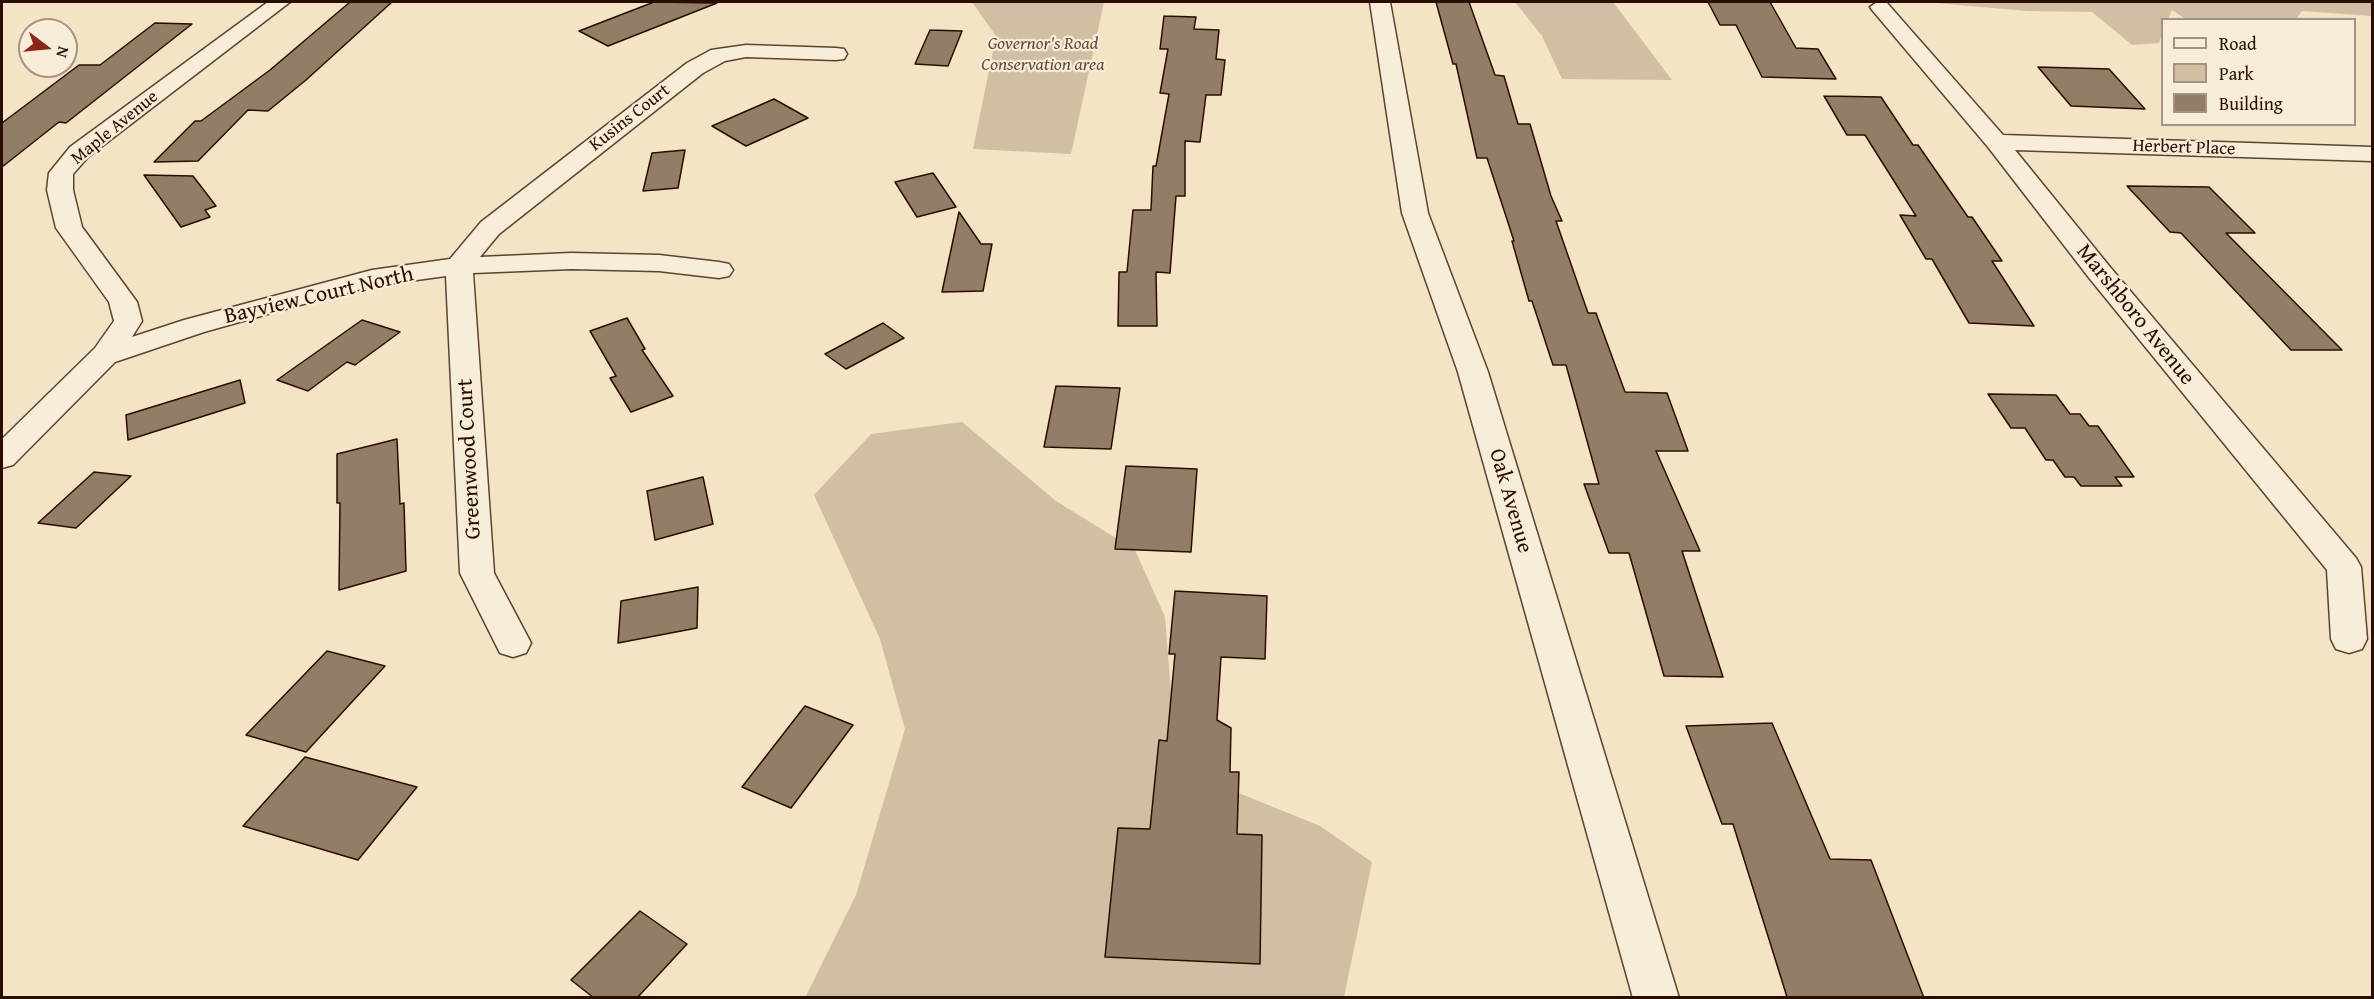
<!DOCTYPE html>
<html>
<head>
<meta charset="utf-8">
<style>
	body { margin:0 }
	#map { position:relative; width:2374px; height:999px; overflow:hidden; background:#f2e4c4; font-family:"Gentium Book Plus",serif }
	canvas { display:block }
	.frame { position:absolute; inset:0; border:3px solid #2b0d00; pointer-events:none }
	.legend { position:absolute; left:2161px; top:18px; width:195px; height:108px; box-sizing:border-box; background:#f7edd9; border:2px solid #a59382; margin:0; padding:8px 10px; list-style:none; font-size:18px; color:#2b0d00 }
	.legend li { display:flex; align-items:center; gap:12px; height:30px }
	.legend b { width:30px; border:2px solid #a59382 }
	.north { position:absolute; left:18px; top:18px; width:60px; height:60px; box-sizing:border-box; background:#f7edd9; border:2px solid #a59382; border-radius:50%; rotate:106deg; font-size:16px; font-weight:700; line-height:24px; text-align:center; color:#2b0d00 }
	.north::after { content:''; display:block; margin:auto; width:21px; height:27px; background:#8f2418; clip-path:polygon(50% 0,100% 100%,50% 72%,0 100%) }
</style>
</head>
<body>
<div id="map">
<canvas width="2374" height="999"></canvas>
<div class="frame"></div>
<ul class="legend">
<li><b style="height:8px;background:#f7edd9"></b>Road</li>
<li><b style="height:16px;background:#d0bfa3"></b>Park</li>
<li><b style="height:16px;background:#927d66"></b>Building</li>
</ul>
<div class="north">N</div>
</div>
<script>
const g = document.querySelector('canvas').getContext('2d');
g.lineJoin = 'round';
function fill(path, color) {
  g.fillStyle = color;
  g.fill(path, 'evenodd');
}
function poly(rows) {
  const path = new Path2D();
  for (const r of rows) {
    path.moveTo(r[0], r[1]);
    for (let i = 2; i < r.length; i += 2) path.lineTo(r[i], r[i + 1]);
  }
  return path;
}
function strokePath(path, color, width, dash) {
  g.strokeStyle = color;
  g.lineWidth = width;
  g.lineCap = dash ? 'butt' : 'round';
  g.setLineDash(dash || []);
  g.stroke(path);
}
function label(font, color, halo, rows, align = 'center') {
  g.font = font + ' "Gentium Book Plus",serif';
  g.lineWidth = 4.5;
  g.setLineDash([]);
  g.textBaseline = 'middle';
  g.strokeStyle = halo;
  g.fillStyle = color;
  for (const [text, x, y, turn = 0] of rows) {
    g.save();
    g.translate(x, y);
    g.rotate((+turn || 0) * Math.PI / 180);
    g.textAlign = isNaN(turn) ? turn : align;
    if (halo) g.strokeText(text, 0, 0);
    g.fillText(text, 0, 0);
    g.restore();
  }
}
fill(poly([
	[972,2,1104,2,1071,154,973,149,996,36],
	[1515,2,1613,2,1672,80,1562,79,1542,36],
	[1923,2,2372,2,2372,16,2302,11,2296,19,2187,20,2172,10,2168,19,2162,20,2162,34,2159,43,2132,45,2092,12,2028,11],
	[962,422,1056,501,1135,550,1165,617,1177,768,1320,826,1372,862,1344,997,805,998,856,895,905,729,880,639,814,495,871,434]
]), '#d0bfa3');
const building = poly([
	[350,2,392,2,306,80,268,111,248,110,198,161,154,162,195,121,201,121,270,70,350,2],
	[654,2,717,3,608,46,579,31,654,2],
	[1436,2,1469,2,1495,75,1504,76,1518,124,1530,124,1551,196,1562,221,1556,221,1588,313,1596,313,1625,392,1667,393,1688,451,1656,451,1700,551,1682,551,1723,677,1664,676,1629,553,1609,553,1584,484,1599,484,1566,365,1553,365,1532,301,1529,301,1512,241,1514,241,1487,158,1477,158,1456,64,1453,64,1436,2],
	[1708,2,1770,2,1796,48,1818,49,1836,79,1762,77,1736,25,1720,25,1708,2],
	[1164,16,1196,17,1194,29,1219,30,1216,59,1225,60,1221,95,1206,95,1200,142,1185,141,1185,196,1176,196,1170,273,1156,272,1157,326,1118,326,1119,272,1127,272,1133,210,1151,210,1153,166,1156,166,1169,94,1160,93,1168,49,1160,49,1164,16],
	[155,23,192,24,66,123,59,122,2,167,2,123,79,65,100,65,155,23],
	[930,30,962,31,948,66,915,64,930,30],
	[2038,67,2109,69,2145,109,2071,106,2038,67],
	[1824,96,1881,97,1913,145,1918,145,1968,217,1972,217,2002,261,1992,261,2034,326,1969,323,1932,259,1926,259,1900,215,1916,216,1865,135,1847,135,1824,96],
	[774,99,808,118,746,146,712,126,774,99],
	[685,150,678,188,643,191,652,153,685,150],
	[933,173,956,207,917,217,895,182,933,173],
	[144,175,193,176,216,206,205,210,210,217,181,227,144,175],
	[2127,186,2209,187,2255,233,2226,233,2342,350,2291,350,2181,233,2170,232,2127,186],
	[959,212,981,244,992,244,983,291,942,292,959,212],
	[627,318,645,349,642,350,673,396,631,412,610,378,616,376,590,331,627,318],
	[362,320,400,332,355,365,347,362,308,391,277,380,362,320],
	[883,323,904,338,846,369,825,354,883,323],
	[240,380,245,403,128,440,126,415,240,380],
	[1056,386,1120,388,1111,449,1044,447,1056,386],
	[1988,394,2056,395,2070,414,2080,414,2089,426,2098,426,2134,477,2115,477,2122,486,2081,486,2074,477,2065,477,2053,460,2046,460,2025,428,2011,428,1988,394],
	[397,439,400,504,404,503,406,571,339,590,340,503,337,503,337,454,397,439],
	[1126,466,1197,469,1191,552,1115,549,1126,466],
	[94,472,131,476,76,528,38,523,94,472],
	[703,477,713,524,655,540,647,491,703,477],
	[698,587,697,628,618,643,621,601,698,587],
	[1175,591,1267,596,1265,659,1221,657,1217,720,1231,728,1230,772,1239,772,1237,834,1262,835,1260,964,1105,957,1118,828,1150,829,1159,740,1167,741,1175,654,1169,654,1175,591],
	[327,651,385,666,306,752,246,735,327,651],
	[805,706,853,725,791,808,742,787,805,706],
	[1772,723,1830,859,1871,860,1924,998,1787,997,1733,824,1722,824,1686,726,1772,723],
	[305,757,417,787,358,860,243,826,305,757],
	[640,911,687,944,637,998,594,998,571,980,640,911]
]);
fill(building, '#927d66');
strokePath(building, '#2b0d00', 1.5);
const minor = poly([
	[268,2,290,2,88,157,73,174,73,190,82,227,137,302,142,321,132,337,184,320,372,270,450,259,481,222,687,63,711,50,746,45,836,48,844,49,847,54,844,59,836,60,746,57,725,61,703,73,499,234,480,257,571,253,659,255,719,262,729,264,733,270,729,276,719,278,659,271,571,269,473,273,494,573,531,643,526,653,513,657,500,653,460,573,446,276,373,286,300,305,204,332,115,362,13,465,2,468,2,439,95,348,114,321,109,302,56,228,47,190,49,173,70,147,268,2],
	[1370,2,1390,2,1428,213,1488,372,1679,998,1633,998,1458,372,1402,213,1370,2],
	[1877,2,1887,3,2003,135,2372,147,2372,161,2015,150,2110,267,2356,558,2361,567,2367,639,2362,649,2349,653,2336,649,2331,639,2327,570,2090,279,1988,147,1873,11,1870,7,1877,2]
]);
strokePath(minor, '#5d4331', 3);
fill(minor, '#f7edd9');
label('italic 18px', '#654b39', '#f7edd9', [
	["Governor's Road",1043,44],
	["Conservation area",1043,65]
]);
label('18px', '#2b0d00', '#f7edd9', [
	["Kusins Court",630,118,-38],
	["Maple Avenue",115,128,-39],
	["Herbert Place",2184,148,2]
]);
label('22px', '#2b0d00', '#f7edd9', [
	["Bayview Court North",319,296,-13],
	["Marshboro Avenue",2135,315,51],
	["Greenwood Court",470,459,-93],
	["Oak Avenue",1510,501,74]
]);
</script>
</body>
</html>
